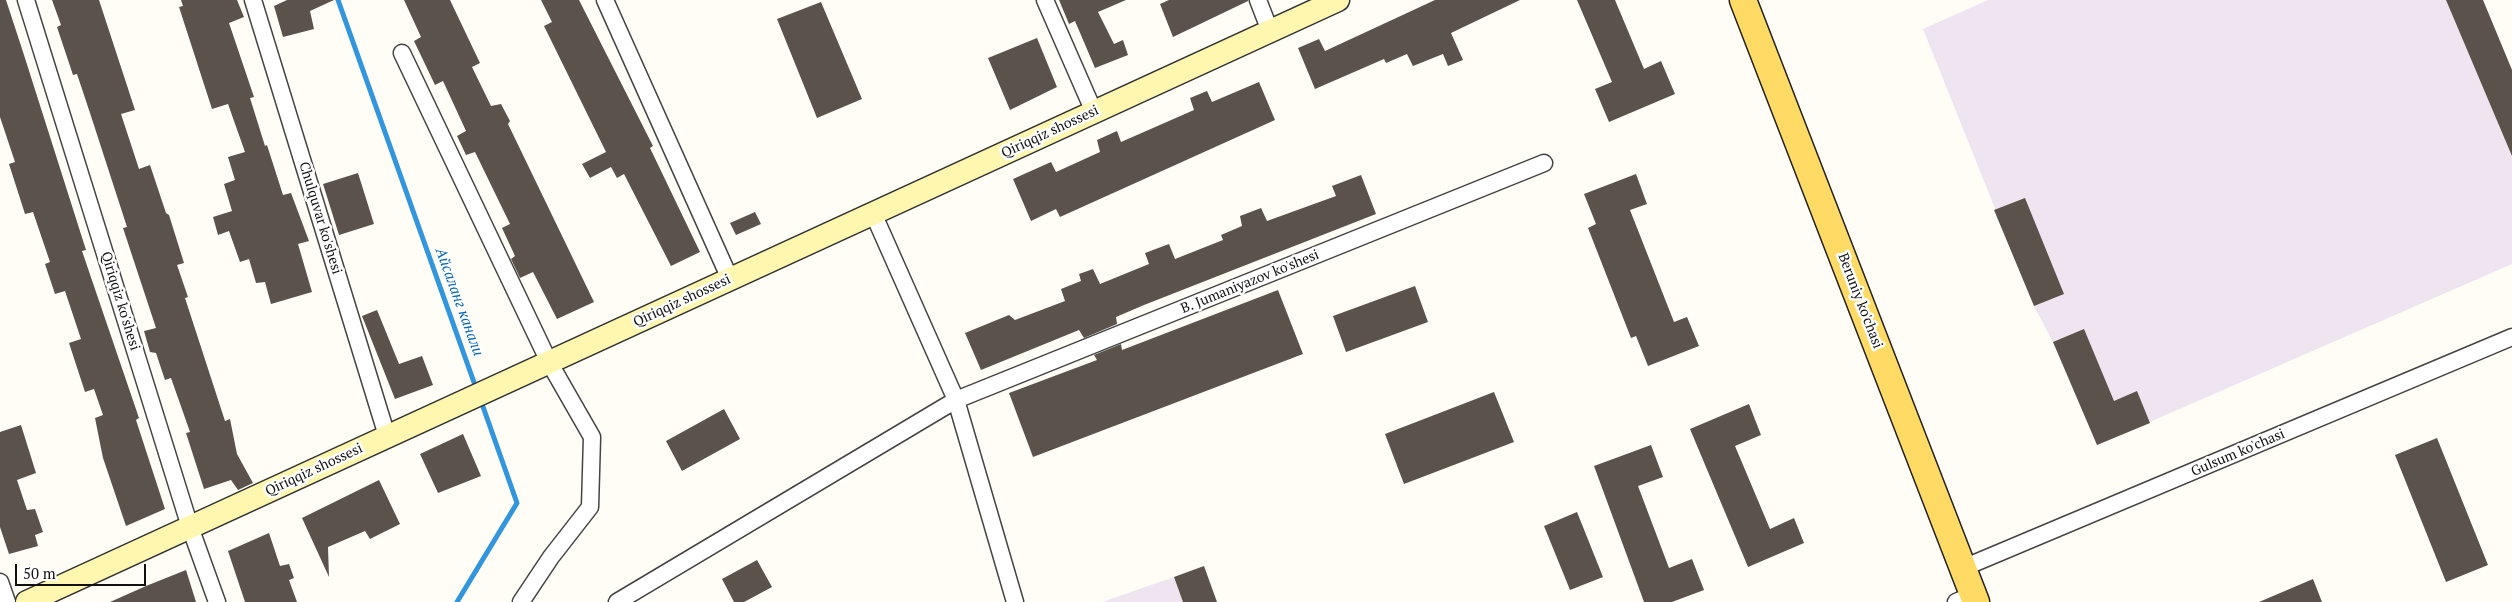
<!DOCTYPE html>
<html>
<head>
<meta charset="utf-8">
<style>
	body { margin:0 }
	#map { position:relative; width:2512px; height:602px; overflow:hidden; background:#fffdf5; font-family:"PT Serif",serif }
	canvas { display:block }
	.scale { position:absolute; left:15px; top:564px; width:131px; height:22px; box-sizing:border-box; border:2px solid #111; border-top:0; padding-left:6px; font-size:15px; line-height:18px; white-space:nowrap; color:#111; -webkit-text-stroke:4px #fff; paint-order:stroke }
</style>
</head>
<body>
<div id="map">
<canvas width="2512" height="602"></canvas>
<div class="scale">50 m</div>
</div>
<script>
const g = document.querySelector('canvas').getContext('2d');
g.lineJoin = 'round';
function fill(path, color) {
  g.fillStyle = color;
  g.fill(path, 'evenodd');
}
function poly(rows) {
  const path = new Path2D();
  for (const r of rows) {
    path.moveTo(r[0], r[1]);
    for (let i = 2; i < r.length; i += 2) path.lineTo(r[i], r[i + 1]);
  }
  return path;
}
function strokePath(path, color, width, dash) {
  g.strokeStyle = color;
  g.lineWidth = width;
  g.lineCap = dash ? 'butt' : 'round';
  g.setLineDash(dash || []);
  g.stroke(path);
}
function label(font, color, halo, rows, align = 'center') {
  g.font = font + ' "PT Serif",serif';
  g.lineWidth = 5;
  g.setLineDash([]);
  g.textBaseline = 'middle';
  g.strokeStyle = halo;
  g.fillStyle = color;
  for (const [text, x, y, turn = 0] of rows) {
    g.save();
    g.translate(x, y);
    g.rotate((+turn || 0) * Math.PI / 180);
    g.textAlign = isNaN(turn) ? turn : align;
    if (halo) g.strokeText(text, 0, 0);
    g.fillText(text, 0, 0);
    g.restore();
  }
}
fill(poly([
	[1988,0,2483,0,2512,70,2512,264,2097,445,2053,342,2034,306,1923,29],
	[1174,577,1183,602,1102,602]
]), '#efe5f0');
strokePath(poly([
	[338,0,476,388],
	[457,602,517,503,481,401]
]), '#3196dd', 5);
fill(poly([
	[0,0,6,0,24,55,86,250,82,251,139,418,136,420,165,509,126,526,103,458,95,418,103,415,94,389,85,392,69,343,81,339,65,291,55,294,45,264,50,262,33,212,25,214,9,164,15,162,0,117],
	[52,0,99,0,135,110,121,114,139,169,150,165,166,213,169,215,184,263,177,265,188,297,185,298,225,421,230,419,237,454,253,483,238,490,231,480,204,489,186,433,190,432,171,378,165,380,156,353,150,352,144,331,156,328,123,228,127,227,90,113,77,74,73,75,57,27,61,25],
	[181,0,237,0,244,17,229,23,254,97,250,98,265,146,267,145,283,195,291,193,309,241,298,244,312,292,271,304,265,282,256,283,249,259,240,262,229,231,218,235,213,217,232,211,224,184,235,180,228,157,245,152,228,104,212,109,179,7,183,6],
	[287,0,334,0,310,11,314,29,283,37,274,6],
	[404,0,450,0,480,63,472,67,491,106,501,104,510,121,508,124,594,302,557,319,533,272,520,278,511,259,515,256,502,228,510,224,475,152,466,155,457,136,466,131,443,81,435,85,414,41,421,37],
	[541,0,579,0,653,146,650,148,700,252,671,266,624,174,617,178,611,167,590,178,582,164,606,152,544,26,552,22],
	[1059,0,1126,0,1098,12,1114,44,1123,40,1128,55,1095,68,1075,21,1069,24],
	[1169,0,1248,0,1248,1,1173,37,1160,4],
	[1435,0,1520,0,1451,33,1463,60,1448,66,1443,54,1413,66,1407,54,1386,63,1384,59,1315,89,1298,48,1319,39,1325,51],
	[1577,0,1615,0,1644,69,1661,61,1675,94,1609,122,1595,89,1612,82],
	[2446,0,2483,0,2512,70,2512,156],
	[821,2,862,99,817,118,777,19],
	[1037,38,1057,87,1010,110,988,58],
	[1259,82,1275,120,1060,217,1056,209,1031,221,1013,179,1051,162,1056,172,1100,152,1097,140,1117,131,1121,142,1194,110,1190,98,1207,91,1212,102],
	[358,173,374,224,339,235,323,184],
	[1636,174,1647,204,1630,210,1674,322,1687,317,1699,346,1648,366,1636,336,1631,338,1588,228,1596,224,1584,194],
	[1361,175,1376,214,1144,305,1116,317,1117,324,1084,338,1079,330,981,370,965,333,1009,315,1015,320,1065,301,1061,289,1081,281,1079,274,1093,269,1100,284,1149,264,1145,253,1169,244,1175,259,1223,240,1221,235,1242,226,1240,216,1261,208,1267,221,1336,196,1332,186],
	[2025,198,2064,294,2034,306,1994,210],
	[755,212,761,224,736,235,730,223],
	[1415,286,1428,322,1346,352,1333,316],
	[1278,290,1303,354,1033,457,1009,393,1097,360,1094,355,1121,344,1122,350],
	[377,310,399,364,422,356,433,385,395,399,362,316],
	[2084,329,2114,401,2137,391,2150,423,2097,445,2053,342],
	[1494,392,1514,442,1404,484,1385,434],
	[1749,404,1761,435,1735,446,1770,529,1794,518,1804,543,1748,567,1690,429],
	[724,409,740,439,682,471,666,441],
	[21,425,36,473,17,480,27,510,35,509,43,532,35,535,38,546,9,554,0,527,0,432],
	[463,434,481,476,438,493,420,454],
	[2437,438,2488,565,2446,582,2395,455],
	[1651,445,1663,477,1638,486,1669,568,1692,559,1704,590,1672,602,1644,602,1594,466],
	[379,480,400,524,370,539,365,531,328,547,329,577,302,518],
	[1577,512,1603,577,1570,590,1544,526],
	[269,533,280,566,289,564,294,578,289,580,297,602,245,602,228,551],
	[757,560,772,587,744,602,734,602,722,579],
	[1204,566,1217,602,1183,602,1174,577],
	[186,570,196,602,110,602,146,586],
	[2313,579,2322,602,2259,602]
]), '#5b524c');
const street = poly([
	[26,0,190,527,217,602],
	[253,0,387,436],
	[605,0,730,279],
	[1045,0,1094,112],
	[1258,0,1270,31],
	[402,53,549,362,592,437,590,507,551,557,521,602],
	[873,213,956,400,1015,602],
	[1963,568,2512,337],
	[0,582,7,602],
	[617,602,956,400,1544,163],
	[1956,602,1973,595]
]);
const secondary = poly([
	[27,602,1338,0]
]);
const primary = poly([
	[1743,0,1976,602]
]);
strokePath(street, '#444', 19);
strokePath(secondary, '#333', 25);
strokePath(primary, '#222', 29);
strokePath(street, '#fff', 16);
strokePath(secondary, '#fff7b0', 22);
strokePath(primary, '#ffdb65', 26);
label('14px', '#111', '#fff', [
	["Qiriqqiz shossesi",1050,132,-25],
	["Chulquvar ko'shesi",320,218,73],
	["B. Jumaniyazov ko'shesi",1250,282,-22],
	["Qiriqqiz ko'shesi",120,301,73],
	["Qiriqqiz shossesi",682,301,-25],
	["Beruniy ko'chasi",1860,301,69],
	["Gulsum ko'chasi",2238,453,-23],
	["Qiriqqiz shossesi",314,470,-25]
]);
label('italic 15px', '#0967b4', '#fff', [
	["Айсаланг канали",459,302,70]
]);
</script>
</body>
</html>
